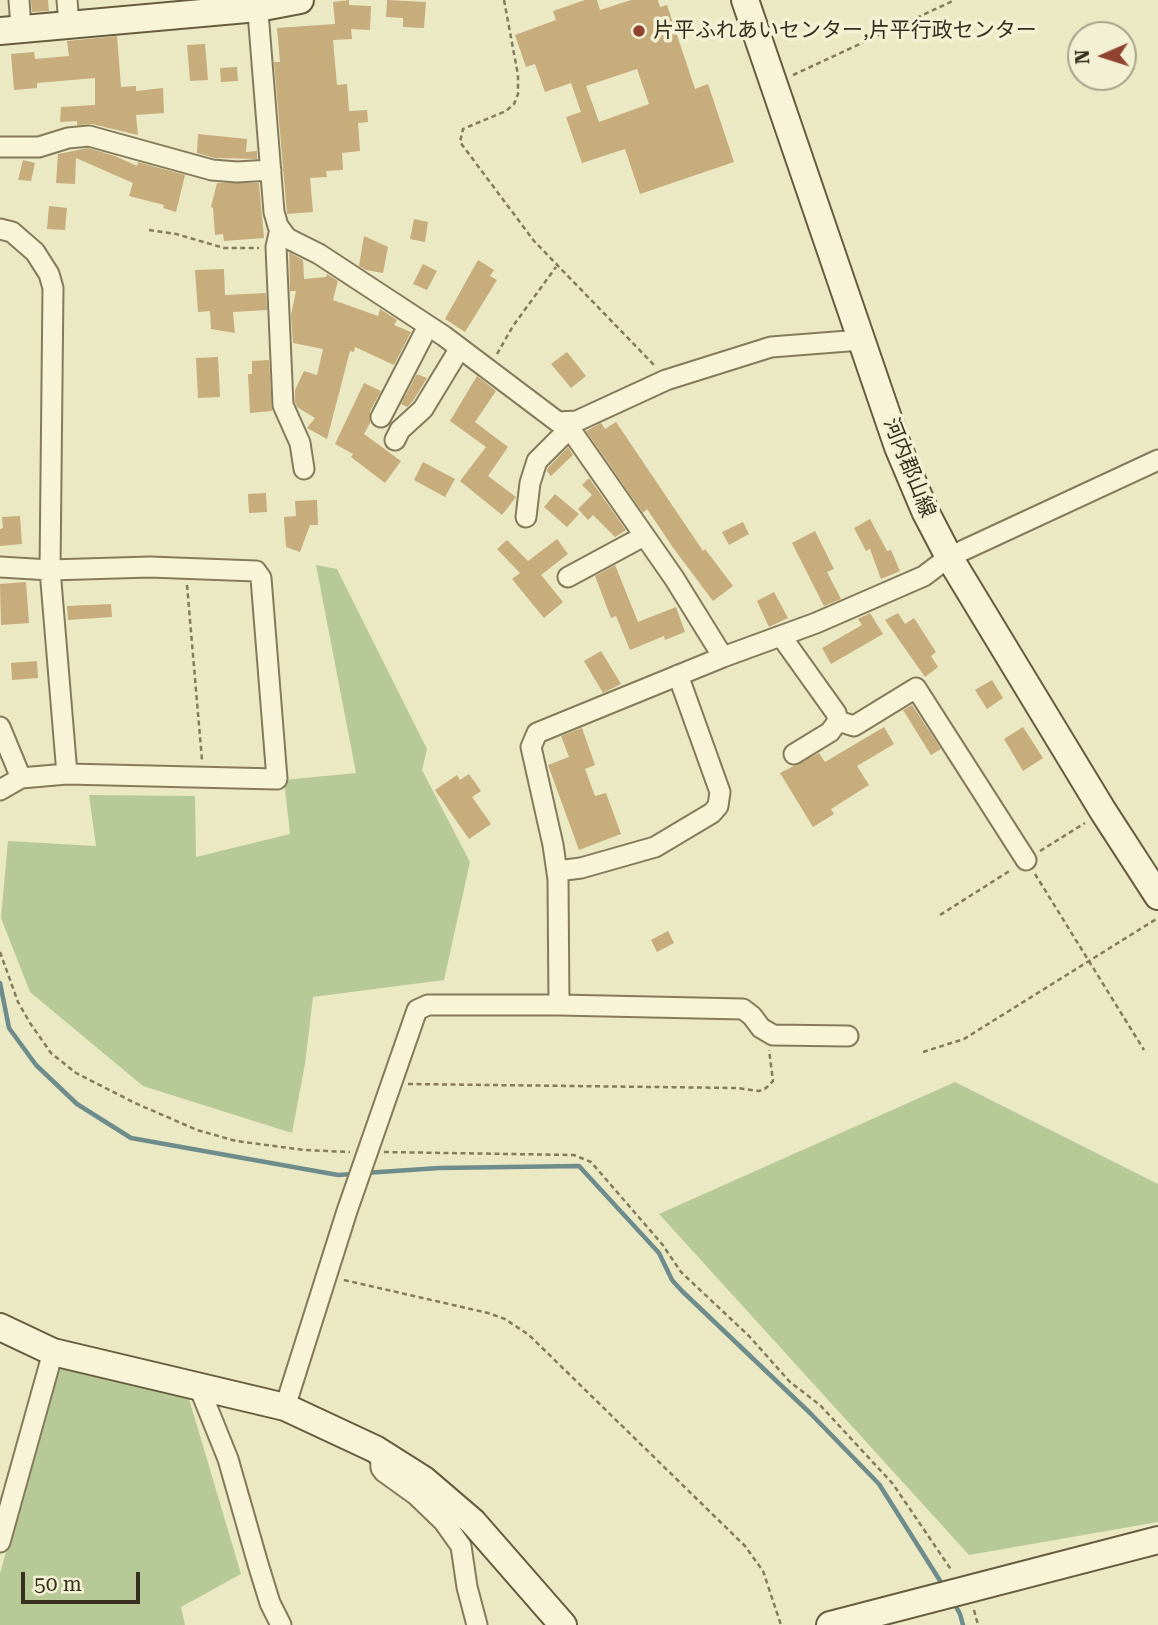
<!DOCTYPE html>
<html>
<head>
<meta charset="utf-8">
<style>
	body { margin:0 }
	#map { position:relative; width:1158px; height:1625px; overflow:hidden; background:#ebe8c4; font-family:"Roboto Serif",serif }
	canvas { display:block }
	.north { position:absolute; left:1067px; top:21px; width:70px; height:70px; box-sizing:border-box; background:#f3f1d3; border:2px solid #a7a38b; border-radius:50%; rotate:267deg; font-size:19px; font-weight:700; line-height:28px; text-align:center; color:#362f1f }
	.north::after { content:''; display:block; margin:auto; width:24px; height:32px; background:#90442f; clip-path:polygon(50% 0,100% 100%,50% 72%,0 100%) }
	.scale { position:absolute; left:21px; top:1572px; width:119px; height:32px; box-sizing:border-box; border:4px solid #362f1f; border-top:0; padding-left:9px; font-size:21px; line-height:24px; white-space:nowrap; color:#362f1f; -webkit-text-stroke:5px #f3f1d3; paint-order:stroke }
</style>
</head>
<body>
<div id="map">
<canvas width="1158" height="1625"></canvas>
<div class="north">N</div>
<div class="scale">50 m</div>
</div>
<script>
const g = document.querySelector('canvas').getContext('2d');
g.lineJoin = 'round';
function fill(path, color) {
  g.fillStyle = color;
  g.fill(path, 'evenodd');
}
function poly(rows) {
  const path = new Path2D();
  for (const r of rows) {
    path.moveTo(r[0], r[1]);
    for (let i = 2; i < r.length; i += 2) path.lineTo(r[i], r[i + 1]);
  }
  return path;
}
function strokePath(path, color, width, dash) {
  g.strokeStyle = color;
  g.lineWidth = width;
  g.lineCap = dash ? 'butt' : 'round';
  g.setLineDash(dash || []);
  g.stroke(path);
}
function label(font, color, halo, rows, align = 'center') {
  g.font = font + ' "Roboto Serif","Noto Sans JP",serif';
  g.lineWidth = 7;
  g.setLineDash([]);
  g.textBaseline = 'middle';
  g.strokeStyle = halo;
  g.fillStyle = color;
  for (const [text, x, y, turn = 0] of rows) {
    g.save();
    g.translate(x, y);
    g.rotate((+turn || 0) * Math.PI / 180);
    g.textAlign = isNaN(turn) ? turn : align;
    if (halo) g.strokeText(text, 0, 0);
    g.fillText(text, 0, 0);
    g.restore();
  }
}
fill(poly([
	[316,565,337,569,427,749,422,770,470,862,444,980,313,997,305,1064,292,1133,143,1086,30,992,1,918,8,841,96,846,89,795,195,796,196,857,290,834,284,780,356,773],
	[955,1082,1158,1184,1158,1522,969,1555,659,1214],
	[56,1363,184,1382,241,1574,181,1607,185,1625,0,1625,0,1574]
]), '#b8c998');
strokePath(poly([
	[0,983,9,1028,36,1065,77,1104,131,1138,338,1175,353,1174],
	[365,1173,439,1168,579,1166,659,1253,672,1280,682,1291,810,1413,879,1484,944,1587],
	[954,1603,960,1614,963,1625]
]), '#6d8c8b', 4.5);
fill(poly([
	[31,0,48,0,49,11,32,12],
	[349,0,349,5,371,6,370,30,351,29,352,39,333,40,337,85,347,84,349,111,367,110,368,122,358,123,360,151,342,153,343,170,326,171,327,177,310,178,313,212,287,214,274,62,280,62,277,28,335,24,333,2],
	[387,0,426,2,424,28,403,27,403,18,386,17],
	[585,0,597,0,600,10,631,0,658,0,660,7,667,5,695,89,708,84,734,162,640,194,625,149,582,163,566,117,581,112,571,83,545,92,535,64,526,67,515,35,556,20,553,11],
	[637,69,649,104,599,122,586,86],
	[117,36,121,87,136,86,136,91,163,88,164,113,136,115,138,135,92,124,77,125,77,121,60,122,61,107,95,105,95,78,37,83,37,88,14,90,11,54,34,52,35,59,69,56,67,41],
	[205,44,208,80,190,81,187,45],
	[237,67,238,81,221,82,220,68],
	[198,134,247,139,246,152,257,151,257,159,214,158,197,153],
	[88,148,115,156,137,166,138,162,185,175,176,212,163,208,164,205,129,196,133,183,76,158,75,184,56,183,58,154],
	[23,160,35,163,31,181,18,180],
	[217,183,259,183,264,238,224,241,223,234,215,235,213,208,211,207],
	[49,206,67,208,65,230,47,229],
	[414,219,428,222,425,242,410,239],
	[364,236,388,247,383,273,366,270,359,266],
	[289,252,303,260,304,279,326,277,327,274,338,281,333,300,378,316,380,309,397,320,394,325,411,332,394,365,355,347,354,352,350,351,327,439,307,428,315,418,297,407,295,402,295,390,304,371,317,375,323,349,293,343,291,315,296,291,290,291],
	[478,260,494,270,490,276,497,280,465,332,445,319],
	[423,264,437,271,427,290,413,284],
	[224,269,225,295,266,293,267,310,233,312,235,333,211,329,210,311,198,312,195,270],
	[567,352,586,376,571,388,551,364],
	[218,357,220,397,198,398,196,358],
	[269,360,272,411,250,413,248,374,252,374,252,361],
	[417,374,427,378,413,401,407,407,401,404],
	[477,376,496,391,475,422,508,447,488,476,516,497,502,515,460,481,486,447,450,421],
	[364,383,381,391,370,411,370,423,364,434,401,461,385,483,351,457,353,454,335,444],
	[616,422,703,551,705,549,733,586,713,601,674,549,647,509,643,513,586,431,601,423,605,429],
	[568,447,573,455,551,476,547,471,548,468],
	[423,462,455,479,445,497,414,480],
	[589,478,626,530,615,537,593,515,588,520,578,509,592,495,582,485],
	[266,493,267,512,249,513,248,494],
	[555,494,579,514,567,527,544,507],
	[317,500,318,525,310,525,300,552,286,547,284,517,296,516,295,501],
	[20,516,22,544,0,546,0,529,3,528,2,517],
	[870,519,887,551,891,550,900,571,881,579,870,549,866,551,854,528],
	[743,522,749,534,729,545,722,532],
	[815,531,834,569,827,572,841,599,824,606,792,543],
	[557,539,568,554,541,575,563,602,544,618,512,579,520,573,497,549,507,540,528,561],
	[615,565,638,622,676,607,685,632,665,640,664,636,630,650,616,616,611,618,595,576],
	[26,582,29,623,1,625,0,584],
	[774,592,788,618,769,627,757,601],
	[111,604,112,617,68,620,67,606],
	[870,613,883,634,831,664,822,648,862,625,858,619],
	[898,613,905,624,914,618,936,652,931,656,938,667,925,677,885,620],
	[601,651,621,684,603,693,584,661],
	[37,661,38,678,12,680,11,663],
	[992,680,1003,698,987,709,975,690],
	[912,705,941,749,931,755,903,710],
	[884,727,894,744,857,766,869,785,831,809,834,814,813,827,780,773,819,753,825,762],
	[1023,727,1043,758,1023,771,1004,739],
	[582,728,595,765,585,769,595,796,606,793,621,834,579,850,548,765,569,757,561,736],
	[469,774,481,791,472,797,491,824,469,839,435,790,457,775,460,780],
	[668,931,674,943,657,952,651,940]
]), '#c7ac7c');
const street = poly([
	[19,0,21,28],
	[67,0,69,24],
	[257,0,274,212,278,226,287,238,319,254,444,336,558,422,577,421,666,380,771,347,861,340],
	[0,147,39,147,68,138,89,136,212,170,237,172,271,170],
	[0,229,12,232,35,252,49,274,53,288,50,570,67,774],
	[280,229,276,247,283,405,300,443,304,469],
	[381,417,428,326],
	[566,423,674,578,723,657],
	[395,440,400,430,423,409,460,348],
	[526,517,530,483,537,461,570,428],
	[0,567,50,570,150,567,256,571,261,578,277,779,67,774,21,778,0,790],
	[568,577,644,536],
	[781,636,836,713,838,721,830,732,794,754],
	[838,721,854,726,916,688,1026,860],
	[0,727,21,778],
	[557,871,581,868,655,847,712,813,718,806,720,792,678,675],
	[559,1005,743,1009,752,1016,761,1028,773,1035,848,1036],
	[199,1387,228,1459,258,1564,270,1603,281,1625],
	[285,1407,347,1211,417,1010,428,1005,559,1005,558,879,553,845,531,747,537,733,723,657,816,623,924,576,949,557,1158,460],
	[380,1452,381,1468,384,1472,416,1495,444,1522,461,1546,467,1587,477,1625],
	[0,1542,53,1352]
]);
const secondary = poly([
	[745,0,898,447,925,511,949,557,1103,811,1158,896],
	[0,31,258,8,300,0],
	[0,1327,53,1352,285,1407,375,1449,424,1480,473,1522,563,1625],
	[830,1625,1158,1540]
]);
strokePath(street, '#857b5b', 23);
strokePath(secondary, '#675c3f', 30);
strokePath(poly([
	[504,0,518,75,518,94,514,104,506,111,463,129,460,142,534,241,654,365],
	[793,75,955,0],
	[149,230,176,234,224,248,259,248],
	[497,354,513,326,556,267],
	[187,585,202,760],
	[1040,851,1085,823],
	[1035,874,1144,1050],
	[940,915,1011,870],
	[0,952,18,1002,30,1023,51,1053,76,1073,135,1103,197,1130,236,1141,304,1150,350,1152],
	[923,1052,964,1039,1158,918],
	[408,1084,737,1088,759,1091,766,1088,773,1081,769,1050],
	[384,1152,574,1155,591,1162,662,1244,681,1272,749,1336,790,1382,820,1405,893,1484,952,1571],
	[344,1280,488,1313,505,1319,529,1335,745,1546,763,1571,781,1625],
	[974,1610,978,1625]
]), '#857b5b', 2.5, [5, 3.5]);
strokePath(street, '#f7f4d7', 19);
strokePath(secondary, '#f7f4d7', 26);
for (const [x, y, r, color] of [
	[639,31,7,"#90442f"]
]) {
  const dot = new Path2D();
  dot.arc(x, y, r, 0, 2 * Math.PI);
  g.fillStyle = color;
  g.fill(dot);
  strokePath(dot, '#f3f1d3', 2.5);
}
label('21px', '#362f1f', '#f3f1d3', [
	["片平ふれあいセンター,片平行政センター",653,31]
], 'left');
label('21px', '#362f1f', '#f3f1d3', [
	["河内郡山線",909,468,68]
]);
</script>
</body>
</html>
